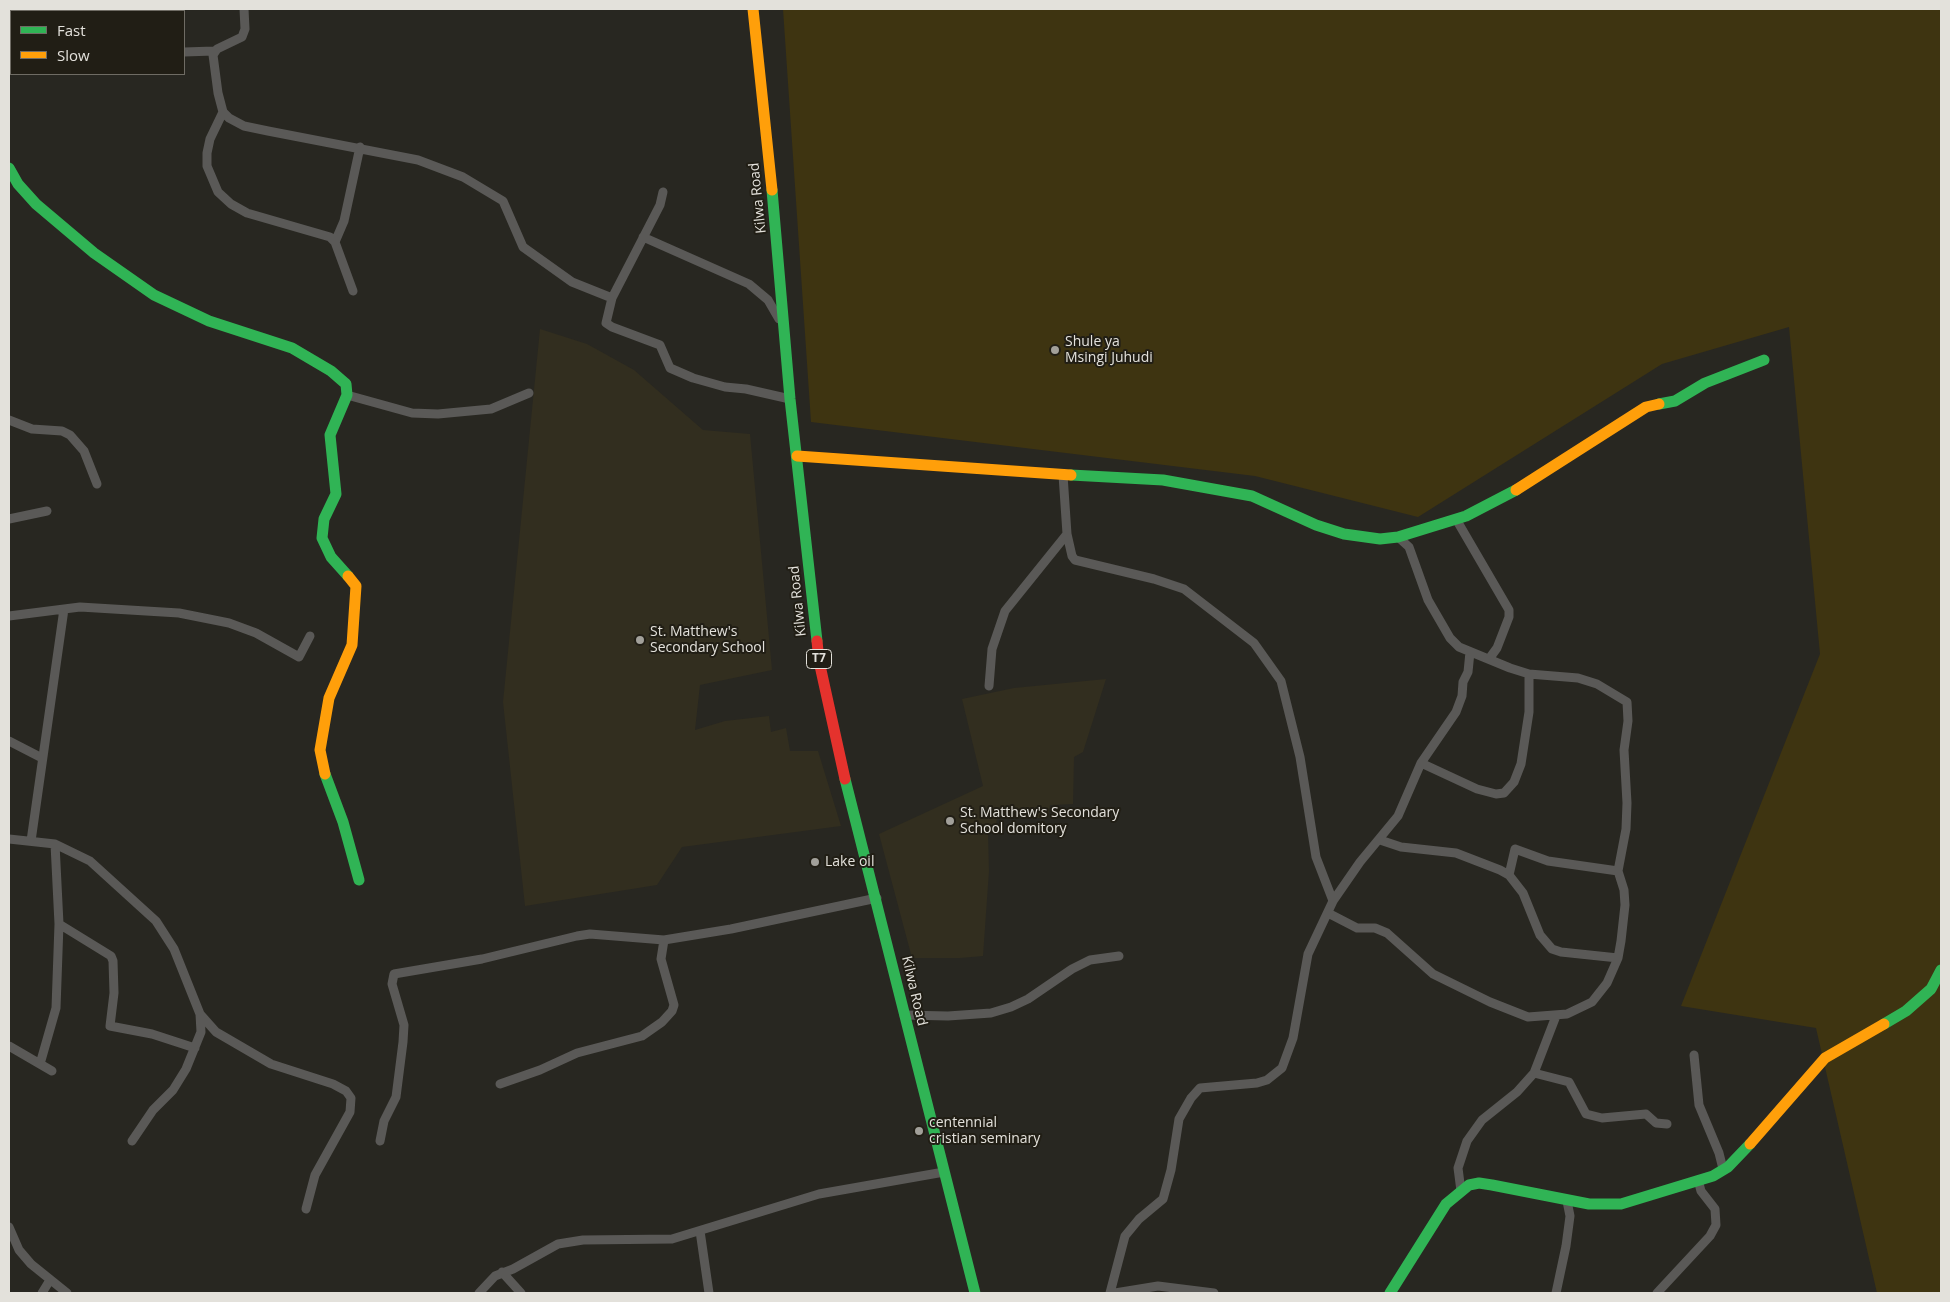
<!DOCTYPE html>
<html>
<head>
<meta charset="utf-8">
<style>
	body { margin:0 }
	#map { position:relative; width:1950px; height:1302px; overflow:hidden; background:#282721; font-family:"Open Sans",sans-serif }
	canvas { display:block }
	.frame { position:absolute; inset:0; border:10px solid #e3e1db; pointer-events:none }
	.legend { position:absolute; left:10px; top:10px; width:175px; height:65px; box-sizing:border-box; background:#211e15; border:1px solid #6f6c64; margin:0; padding:6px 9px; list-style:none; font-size:15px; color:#e3e1db }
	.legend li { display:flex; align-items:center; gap:10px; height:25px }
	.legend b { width:25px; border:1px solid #6f6c64 }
</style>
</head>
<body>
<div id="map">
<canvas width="1950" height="1302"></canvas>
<div class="frame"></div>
<ul class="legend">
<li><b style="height:6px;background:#30b455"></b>Fast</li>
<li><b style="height:6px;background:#ff9f0a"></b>Slow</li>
</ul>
</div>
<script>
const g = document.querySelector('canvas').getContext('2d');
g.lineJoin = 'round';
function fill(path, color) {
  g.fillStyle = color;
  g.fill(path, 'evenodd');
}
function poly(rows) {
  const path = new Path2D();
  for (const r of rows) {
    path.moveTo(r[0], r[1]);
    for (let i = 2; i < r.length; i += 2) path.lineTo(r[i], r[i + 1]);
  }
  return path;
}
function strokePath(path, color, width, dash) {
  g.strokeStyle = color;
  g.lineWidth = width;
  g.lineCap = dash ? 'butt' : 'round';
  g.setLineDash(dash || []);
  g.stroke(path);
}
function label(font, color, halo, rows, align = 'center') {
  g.font = font + ' "Open Sans",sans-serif';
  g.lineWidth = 4;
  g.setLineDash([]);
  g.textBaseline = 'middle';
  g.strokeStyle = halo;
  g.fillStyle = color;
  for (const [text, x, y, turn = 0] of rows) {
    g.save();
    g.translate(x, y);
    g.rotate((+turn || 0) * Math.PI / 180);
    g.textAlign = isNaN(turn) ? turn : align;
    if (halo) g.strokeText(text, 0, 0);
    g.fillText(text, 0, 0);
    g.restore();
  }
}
fill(poly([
	[540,329,587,344,634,370,703,430,750,434,772,670,700,685,695,730,725,721,769,716,771,732,786,728,790,751,818,751,841,826,682,847,657,885,525,906,503,702],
	[1106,679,1083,752,1074,757,1073,804,1050,805,1048,818,997,818,996,824,988,833,989,871,983,956,960,958,912,958,879,834,983,786,962,699,1014,688]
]), '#322e1f');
fill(poly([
	[783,9,1941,9,1941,1293,1877,1293,1816,1028,1681,1006,1820,654,1789,327,1662,364,1418,517,1255,476,811,422]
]), '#3e3411');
strokePath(poly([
	[78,9,79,11],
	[139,9,140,11],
	[244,9,245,29,242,37,217,49,213,55,218,93,223,112,229,118,244,126,268,131,418,160,463,177,503,201,523,247,572,282,612,298],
	[184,52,214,51],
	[223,112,210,139,207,153,207,166,218,192,231,204,247,213,330,237,335,242,353,291],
	[663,192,660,205,612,298,606,323,612,327,660,345,670,368,693,378,725,387,746,389,790,399],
	[643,237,749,284,768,300,779,319],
	[335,242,344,221,360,147],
	[347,395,412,413,438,414,491,409,529,393],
	[9,420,32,429,62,431,70,435,84,451,97,484],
	[1063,475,1067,534,1072,556,1075,560,1154,579,1184,589,1254,643,1281,681,1300,757,1316,857,1333,901],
	[9,519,47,511],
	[1456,519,1509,610,1509,617,1497,648,1489,659],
	[9,616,80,607,179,613,229,623,256,633,299,657,310,636],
	[989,686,992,649,1005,611,1067,534],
	[9,741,42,758],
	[1421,763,1477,789,1496,794,1504,793,1514,782,1521,764,1529,712,1529,674],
	[9,839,55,844,90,861,156,921,174,949,200,1014,201,1032,186,1069,173,1090,153,1110,132,1141],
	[1380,840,1401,847,1456,853,1500,870,1509,875,1523,893,1540,935,1552,949,1561,952,1618,958],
	[31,841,64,609],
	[1509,875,1515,849,1548,861,1618,871],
	[1328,913,1357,928,1375,928,1387,933,1433,974,1490,1002,1528,1017,1567,1014,1592,1002,1607,983,1618,958,1621,941,1625,905,1624,890,1618,871,1626,829,1627,803,1624,750,1628,721,1627,702,1597,684,1578,678,1529,674,1510,668,1459,647,1450,638,1428,600,1409,547,1398,537],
	[59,924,111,956,113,961,114,993,110,1026,152,1034,195,1048],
	[200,1014,216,1032,271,1064,333,1084,346,1091,351,1098,350,1112,315,1175,306,1209],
	[904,1015,948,1016,991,1013,1011,1007,1028,999,1072,969,1090,960,1119,956],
	[9,1046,52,1071],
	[1694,1055,1699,1105,1719,1153,1723,1169],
	[40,1064,56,1008,59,924,55,844],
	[1534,1073,1569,1082,1586,1114,1602,1118,1646,1114,1656,1123,1667,1124],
	[500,1084,540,1070,577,1053,642,1036,662,1022,672,1011,674,1005,661,959,664,940],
	[380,1141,384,1121,396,1097,403,1042,404,1025,392,984,394,974,482,959,577,936,590,934,664,940,731,929,877,898],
	[1461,1191,1458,1168,1467,1141,1482,1120,1517,1092,1534,1073,1556,1016],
	[9,1227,19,1250,31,1264,67,1293],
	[700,1231,709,1293],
	[502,1272,521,1293],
	[42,1293,50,1280],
	[479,1293,495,1276,513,1269,558,1244,583,1240,672,1239,819,1194,944,1172],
	[1110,1293,1125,1236,1139,1219,1163,1199,1171,1170,1179,1119,1191,1098,1200,1088,1257,1083,1267,1080,1282,1068,1293,1038,1308,954,1333,901,1360,862,1398,816,1421,763,1456,712,1462,696,1463,682,1468,672,1470,652],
	[1115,1293,1158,1286,1214,1293],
	[1556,1293,1566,1246,1570,1216,1567,1201],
	[1657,1293,1710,1236,1716,1225,1715,1209,1701,1191,1698,1180]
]), '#5a5957', 9);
strokePath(poly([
	[9,168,18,184,36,204,94,253,154,295,209,321,292,348,331,371,346,384,347,395,330,435,336,494,324,519,322,538,331,557,348,576],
	[772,190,790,399,817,641],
	[1659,404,1675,401,1705,383,1764,360],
	[1071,475,1163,480,1252,496,1316,525,1344,534,1380,539,1398,537,1466,516,1516,490],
	[325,774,343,822,359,880],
	[845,779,975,1293],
	[1884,1024,1906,1011,1931,989,1941,970],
	[1390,1293,1446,1204,1469,1185,1479,1183,1492,1185,1589,1204,1621,1204,1713,1176,1728,1167,1750,1144]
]), '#30b455', 11);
strokePath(poly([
	[753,9,772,190],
	[797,456,1071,475],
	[1516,490,1646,407,1659,404],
	[325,774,320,750,329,698,352,645,356,586,348,576],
	[1750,1144,1825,1058,1884,1024]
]), '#ff9f0a', 11);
strokePath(poly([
	[817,641,819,661,845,779]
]), '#e5322d', 11);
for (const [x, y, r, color] of [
	[1055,350,5,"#a2a09a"],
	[640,640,5,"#a2a09a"],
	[950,821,5,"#a2a09a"],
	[815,862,5,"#a2a09a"],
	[919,1131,5,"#a2a09a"]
]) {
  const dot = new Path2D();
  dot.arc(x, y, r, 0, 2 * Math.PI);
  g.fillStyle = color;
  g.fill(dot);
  strokePath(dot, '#211e15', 2);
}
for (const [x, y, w] of [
	[819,659,25]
]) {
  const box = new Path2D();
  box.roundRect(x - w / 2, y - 9.5, w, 19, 4);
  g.fillStyle = '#211e15';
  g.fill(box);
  strokePath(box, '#e3e1db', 1);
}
label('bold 12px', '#e3e1db', null, [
	["T7",819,659]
]);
label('14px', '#e3e1db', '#211e15', [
	["Kilwa Road",758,198,-96],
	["Kilwa Road",798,601,-96],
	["Kilwa Road",914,991,77]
]);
label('14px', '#e3e1db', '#211e15', [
	["Shule ya",1065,342],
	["Msingi Juhudi",1065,358],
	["St. Matthew's",650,632],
	["Secondary School",650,648],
	["St. Matthew's Secondary",960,813],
	["School domitory",960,829],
	["Lake oil",825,862],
	["centennial",929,1123],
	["cristian seminary",929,1139]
], 'left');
</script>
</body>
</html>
